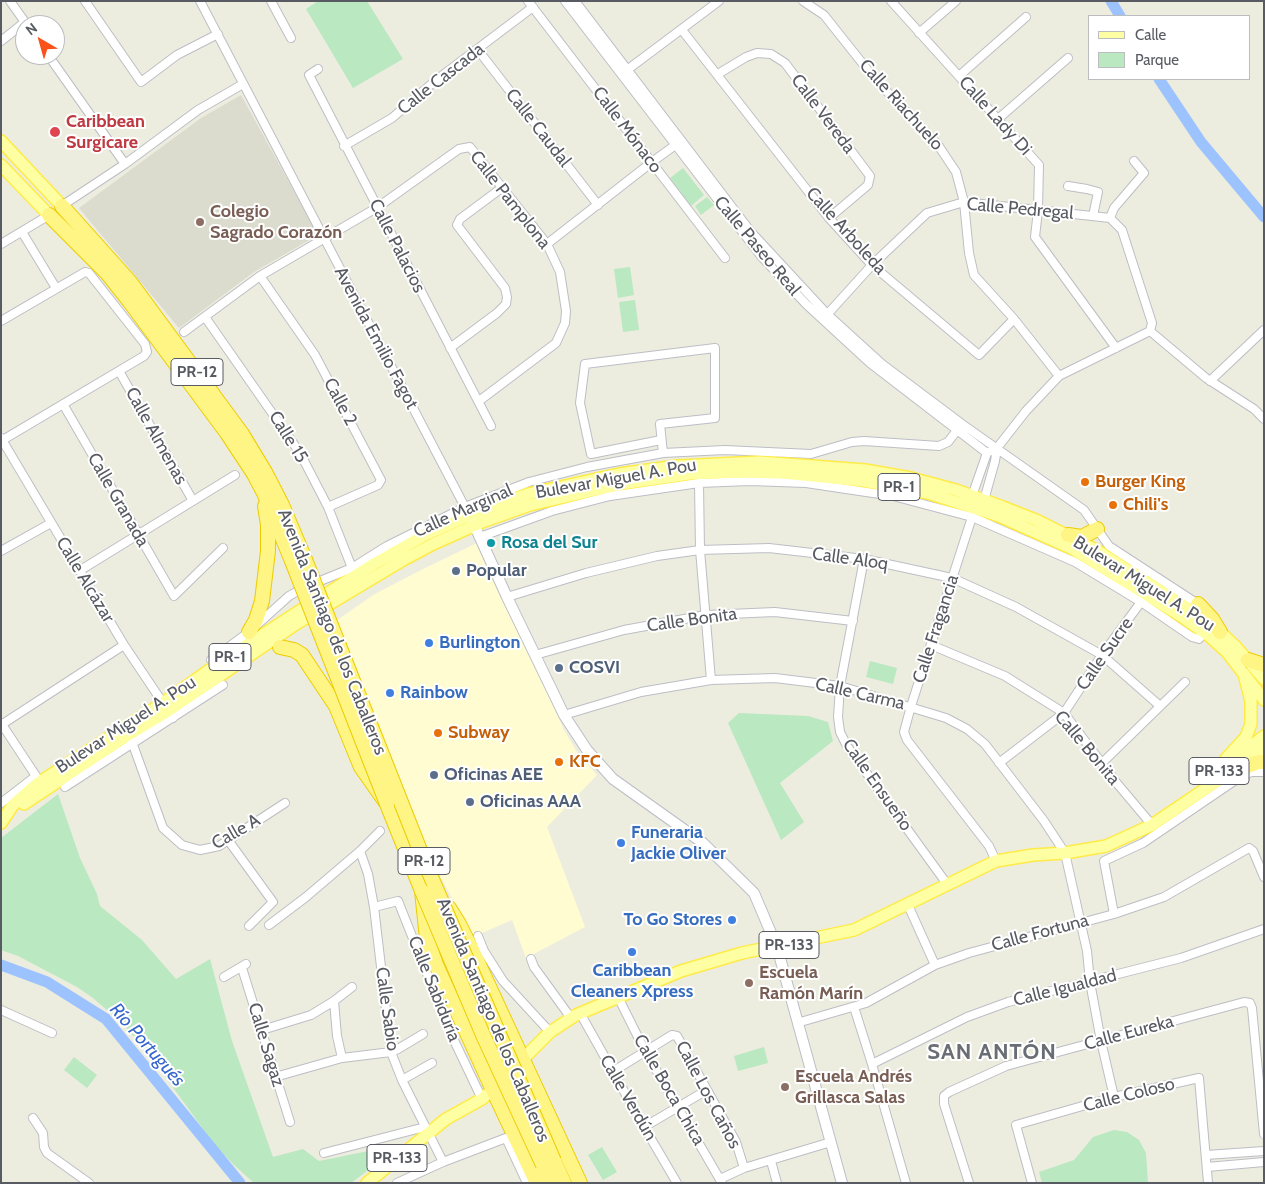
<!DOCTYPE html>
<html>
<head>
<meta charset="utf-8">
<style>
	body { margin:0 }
	#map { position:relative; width:1265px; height:1184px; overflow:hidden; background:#ededdf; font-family:Cabin,sans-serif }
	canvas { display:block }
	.frame { position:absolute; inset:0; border:2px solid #585b62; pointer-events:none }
	.legend { position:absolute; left:1088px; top:15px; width:162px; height:65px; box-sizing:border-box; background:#fff; border:1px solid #bcbdc0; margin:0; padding:6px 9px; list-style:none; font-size:15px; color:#585b62 }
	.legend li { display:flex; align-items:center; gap:10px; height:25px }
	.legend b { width:25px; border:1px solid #bcbdc0 }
	.north { position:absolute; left:15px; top:15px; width:50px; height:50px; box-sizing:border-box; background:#fff; border:1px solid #bcbdc0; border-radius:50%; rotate:322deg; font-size:14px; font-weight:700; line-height:20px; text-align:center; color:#585b62 }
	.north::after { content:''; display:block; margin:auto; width:18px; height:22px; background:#f9521a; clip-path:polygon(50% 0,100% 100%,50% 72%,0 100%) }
</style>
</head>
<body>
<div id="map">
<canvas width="1265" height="1184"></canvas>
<div class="frame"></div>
<ul class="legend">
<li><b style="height:6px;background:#feffa2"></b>Calle</li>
<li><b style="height:14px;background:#b9e8c1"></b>Parque</li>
</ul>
<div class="north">N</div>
</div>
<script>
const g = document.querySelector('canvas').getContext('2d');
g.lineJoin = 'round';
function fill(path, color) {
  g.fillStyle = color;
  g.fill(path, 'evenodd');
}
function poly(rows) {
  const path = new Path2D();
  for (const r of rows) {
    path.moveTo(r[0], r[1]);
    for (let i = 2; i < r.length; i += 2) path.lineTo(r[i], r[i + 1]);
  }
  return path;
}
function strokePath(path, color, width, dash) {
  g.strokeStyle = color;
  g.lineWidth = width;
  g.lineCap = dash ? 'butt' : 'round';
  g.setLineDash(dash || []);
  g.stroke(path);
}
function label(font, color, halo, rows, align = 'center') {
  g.font = font + ' Cabin,sans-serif';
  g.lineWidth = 4;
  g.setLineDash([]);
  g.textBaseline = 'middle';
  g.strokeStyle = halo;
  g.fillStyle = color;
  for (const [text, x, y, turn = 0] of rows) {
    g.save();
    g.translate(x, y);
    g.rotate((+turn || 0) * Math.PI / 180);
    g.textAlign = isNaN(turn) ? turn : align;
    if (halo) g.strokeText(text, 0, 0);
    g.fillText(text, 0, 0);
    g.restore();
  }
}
fill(poly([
	[479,542,564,730,577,752,597,775,547,827,585,927,526,958,512,920,473,937,434,865,406,802,336,621,373,595,421,570]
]), '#fffcd2');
fill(poly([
	[241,95,318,235,254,272,179,328,79,208,201,118]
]), '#dcdcce');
fill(poly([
	[318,1,367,1,403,59,353,88,306,9],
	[683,168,704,195,691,206,670,178],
	[707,197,714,205,701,215,695,206],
	[630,267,634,295,618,298,614,269],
	[635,300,639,330,623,332,619,302],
	[870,661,897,668,893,684,866,677],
	[739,713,808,716,828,722,833,741,780,783,804,822,781,840,728,723],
	[58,794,80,858,97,894,100,906,142,940,176,979,210,959,232,1041,273,1157,303,1149,319,1161,403,1144,351,1183,254,1183,234,1165,214,1144,145,1049,122,1023,93,998,77,987,18,956,1,950,1,838],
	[764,1047,768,1063,738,1071,734,1056],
	[74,1057,97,1075,87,1088,64,1070],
	[1114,1130,1127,1132,1139,1140,1146,1153,1148,1183,1042,1183,1039,1172,1074,1160,1093,1137],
	[602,1147,617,1172,603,1180,588,1155]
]), '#b9e8c1');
strokePath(poly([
	[1111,1,1120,16],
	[1159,79,1201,142,1264,217],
	[1,965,47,982,106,1019,240,1183]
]), '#9dc3ff', 11);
const street = poly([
	[10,1,27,25],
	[85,1,141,82,177,55,218,34],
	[200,1,467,511],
	[271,1,291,38],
	[528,1,725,258],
	[565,1,761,256,806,304,870,363,987,453],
	[575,1,751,232,827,314,882,364,962,424,1084,510,1109,546,1198,604],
	[803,1,824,15,874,78,938,145,956,172,964,202,969,253,974,275,1014,319,1059,376],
	[891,1,1039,165,1038,210,1035,237,1116,348],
	[682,30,829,218,872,265,979,355,1014,319],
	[919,33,956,1],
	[1,41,25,22],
	[478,50,598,205],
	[48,55,125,164],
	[318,69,309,75,491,426],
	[627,70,719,1],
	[718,74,746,57,757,53,771,54,785,63,870,176,868,185,829,218],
	[959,76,1026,17],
	[998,119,1068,58],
	[344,146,392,118,435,81,533,7],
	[1068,186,1087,189,1098,192,1093,216],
	[60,207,125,164,198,110,243,84],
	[1110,218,1114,208,1144,173,1134,161],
	[22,232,56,288],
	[1,244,51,214],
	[547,244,652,162,678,143],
	[260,276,315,355,381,480,378,485,328,507],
	[205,317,300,453,328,507,352,568],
	[824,318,872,265,927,213,964,202,1110,218,1122,230,1152,323,1150,331],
	[1,321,85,272,89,273,145,344,147,352,144,356,1,441],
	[1150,331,1206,378,1254,409,1264,419],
	[184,332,260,276,378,207,459,149,470,147,547,244,560,272,566,311,565,323,556,343,479,401],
	[450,348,497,313,506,304,507,297,505,288,457,225,460,219,503,187],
	[119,371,193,501],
	[1210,381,1264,330],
	[63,404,174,596,223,548],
	[1,438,124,645,173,718],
	[661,440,591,454,580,403,585,364,715,348,715,418,660,424,663,453],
	[699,483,700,550,711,680],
	[971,499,987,453,997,448,1026,411,1059,376,1150,331],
	[983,504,995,461,997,448],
	[972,517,911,706,904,732,907,740,989,846,996,861],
	[480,537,552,511,610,496,699,483,750,481,806,483,893,496,972,517,1075,562,1141,602,1192,637,1199,639,1204,632],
	[1,551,51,523],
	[864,559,840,686,838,717,840,732,847,746,947,884],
	[79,571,235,475],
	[507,597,586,573,657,556,700,550,769,548,864,559,952,578,1016,607,1102,655,1160,706],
	[931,645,1005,676,1064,713,1115,781,1152,825],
	[535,655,624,630,706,615,775,612,853,621],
	[211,660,249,632,289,596,303,588,352,568,387,546,465,507,529,482,587,467,663,453,725,450,811,454,852,442,864,441,939,446,948,442,962,424],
	[564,715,641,692,711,680,775,678,840,686,946,718,967,729,985,744,1044,821,1065,853,1087,951,1090,982,1101,1041,1114,1097],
	[1,723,36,776,1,803],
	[1,725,124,645],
	[132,742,163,828,182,845,200,850,219,846,285,803],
	[999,763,1064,713,1102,655,1141,602],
	[1102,763,1185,682],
	[65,787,223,685],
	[228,840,273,902,249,926],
	[360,851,368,874,374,907,391,1052,402,1080,443,1162],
	[908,905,935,965],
	[374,907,398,901,451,1034,482,1099],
	[1114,914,1104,861,1143,843,1240,777,1251,772,1264,772],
	[269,925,306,897,360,851,380,831],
	[478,936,484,951,503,981,550,1032],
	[531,959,534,967,571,1018],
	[242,968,290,1122],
	[224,977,246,964],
	[618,997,645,1051,722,1183],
	[334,1001,337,1036,342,1058],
	[854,1007,872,1064,906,1183],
	[1,1010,52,1033],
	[580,1013,647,1132,677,1183],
	[797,1023,866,1003,935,965,969,953,1114,914,1164,897,1249,848,1253,851,1264,877],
	[262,1030,311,1015,334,1001,352,987],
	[872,1064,967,1017,1008,1002,1181,958,1264,929],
	[612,1072,672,1035,677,1036,736,1142,744,1168],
	[275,1077,342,1058,391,1052,398,1049,423,1034],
	[402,1080,432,1063],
	[33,1118,43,1133,44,1147,47,1153,89,1183],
	[644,1127,707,1090],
	[324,1153,425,1127],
	[1206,1155,1264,1151],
	[771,1161,777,1183],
	[1207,1167,1264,1162],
	[720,1179,744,1168,831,1142],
	[397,1183,443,1162,506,1138,527,1183],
	[969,1183,944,1104,944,1096,949,1092,1006,1066,1244,1002,1250,1003,1252,1008,1264,1134],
	[1032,1183,1016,1125,1114,1097,1199,1078,1208,1183]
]);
const secondary = poly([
	[471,518,507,597,564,715,587,750,613,779,703,843,754,893,777,947,842,1183]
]);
const primary = poly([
	[1,141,62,206],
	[1,165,49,215],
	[1225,760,1246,737,1251,724,1251,701,1245,678],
	[1223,768,1264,736],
	[24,804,128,735,168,711,296,624,403,560,433,544,482,522,530,505,621,484,689,474,737,472,782,473,864,481,928,493,999,516,1073,549,1181,616,1208,635,1227,652,1264,700],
	[1,823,13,805,37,784,163,703,215,666,290,617,374,564,425,535,477,512,528,494,619,474,677,466,760,462,865,470,911,478,956,490,1003,507,1036,520,1096,550,1187,608,1220,632,1236,647,1264,679],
	[517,1065,550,1032,576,1015,681,971,742,953,854,930,996,861,1033,855,1065,853,1106,846,1152,825,1264,749],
	[367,1183,446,1119,482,1099,499,1084]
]);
const highway = poly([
	[62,206,130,282,242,434,265,472,282,505,304,557],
	[49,215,107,273,130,302,227,433,254,474,264,493,292,561],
	[1068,535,1082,537,1097,529],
	[1198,604,1212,619,1220,632],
	[249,632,256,620,262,601,268,551,268,525,265,506],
	[280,647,294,650,302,655,336,706,361,767,387,804,422,891,427,939,437,967,493,1090,537,1183],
	[1248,660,1264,665],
	[1223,776,1258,762,1264,762],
	[449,908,459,924,473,952,580,1183],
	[554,1161,564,1183],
	[543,1165,550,1183]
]);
strokePath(street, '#bdbec5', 10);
strokePath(secondary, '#bcbec7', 12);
strokePath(primary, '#feeb47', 14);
strokePath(highway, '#eccc00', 16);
strokePath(street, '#fff', 8);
strokePath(secondary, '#fff', 10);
strokePath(primary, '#feffa2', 11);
strokePath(highway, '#fff584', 14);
const highwayBridge = poly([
	[304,557,425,863,554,1161],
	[292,561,387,804],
	[422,891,483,1035,543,1165]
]);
strokePath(highwayBridge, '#eccc00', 16, []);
strokePath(highwayBridge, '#fff584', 14);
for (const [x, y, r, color] of [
	[55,132,6,"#e0444e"],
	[200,222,5,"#8d6e63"],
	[1085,482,5,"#e8710a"],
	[1113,505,5,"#e8710a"],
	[491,543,5,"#0f9aa8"],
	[456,571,5,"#5c6f8a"],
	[429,643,5,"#3f7fe0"],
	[559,668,5,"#5c6f8a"],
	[390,693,5,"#3f7fe0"],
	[438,733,5,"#e8710a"],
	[559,762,5,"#e8710a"],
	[434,775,5,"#5c6f8a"],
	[470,802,5,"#5c6f8a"],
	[621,843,5,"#3f7fe0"],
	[732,920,5,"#3f7fe0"],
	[632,952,5,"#3f7fe0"],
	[749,983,5,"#8d6e63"],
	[785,1087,5,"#8d6e63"]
]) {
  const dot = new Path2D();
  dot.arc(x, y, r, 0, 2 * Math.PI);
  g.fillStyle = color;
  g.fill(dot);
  strokePath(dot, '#fff', 2);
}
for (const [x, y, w] of [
	[197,372,52],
	[899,487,42],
	[230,657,42],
	[1219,771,60],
	[424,861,52],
	[789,945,60],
	[397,1158,60]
]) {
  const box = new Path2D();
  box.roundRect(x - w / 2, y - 13.5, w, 27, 4);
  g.fillStyle = '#fff';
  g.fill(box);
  strokePath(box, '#585b62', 1);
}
label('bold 16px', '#585b62', null, [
	["PR-12",197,372],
	["PR-1",899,487],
	["PR-1",230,657],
	["PR-133",1219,771],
	["PR-12",424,861],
	["PR-133",789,945],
	["PR-133",397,1158]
]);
label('18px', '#585b62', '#fff', [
	["Calle Cascada",441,79,-38],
	["Calle Riachuelo",901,105,48],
	["Calle Vereda",823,114,53],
	["Calle Lady Di",995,116,48],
	["Calle Caudal",538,128,52],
	["Calle Mónaco",627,130,53],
	["Calle Pamplona",510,200,52],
	["Calle Pedregal",1020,209,5],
	["Calle Arboleda",846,231,48],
	["Calle Palacios",397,246,63],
	["Calle Paseo Real",757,246,50],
	["Avenida Emilio Fagot",376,338,62],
	["Calle 2",340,402,62],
	["Calle Almenas",156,436,61],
	["Calle 15",288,437,58],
	["Bulevar Miguel A. Pou",616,479,-10],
	["Calle Granada",118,500,60],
	["Calle Marginal",463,511,-24],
	["Calle Aloq",850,559,8],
	["Calle Alcázar",85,580,59],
	["Bulevar Miguel A. Pou",1144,584,32],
	["Calle Bonita",692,620,-8],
	["Calle Fragancia",936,629,-72],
	["Avenida Santiago de los Caballeros",332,632,68],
	["Calle Sucre",1105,654,-55],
	["Calle Carma",860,694,13],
	["Bulevar Miguel A. Pou",126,725,-33],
	["Calle Bonita",1087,748,50],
	["Calle Ensueño",877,785,55],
	["Calle A",236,832,-30],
	["Calle Fortuna",1040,933,-15],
	["Calle Igualdad",1065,988,-14],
	["Calle Sabiduría",434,989,68],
	["Calle Sabio",387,1009,82],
	["Avenida Santiago de los Caballeros",493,1020,67],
	["Calle Eureka",1129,1033,-15],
	["Calle Sagaz",266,1045,73],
	["Calle Boca Chica",669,1090,60],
	["Calle Los Caños",708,1095,62],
	["Calle Coloso",1129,1095,-14],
	["Calle Verdún",628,1098,60]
]);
label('bold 18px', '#be3a42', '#fff', [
	["Caribbean",66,122],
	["Surgicare",66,143]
], 'left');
label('bold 18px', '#785e54', '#fff', [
	["Colegio",210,212],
	["Sagrado Corazón",210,233],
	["Escuela",759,973],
	["Ramón Marín",759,994],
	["Escuela Andrés",795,1077],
	["Grillasca Salas",795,1098]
], 'left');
label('bold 18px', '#c56008', '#fff', [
	["Burger King",1095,482],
	["Chili's",1123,505],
	["Subway",448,733],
	["KFC",569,762]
], 'left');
label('bold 18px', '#0d838f', '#fff', [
	["Rosa del Sur",501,543]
], 'left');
label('bold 18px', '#4e5e75', '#fff', [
	["Popular",466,571],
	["COSVI",569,668],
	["Oficinas AEE",444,775],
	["Oficinas AAA",480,802]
], 'left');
label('bold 18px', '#366cbe', '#fff', [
	["Burlington",439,643],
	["Rainbow",400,693],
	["Funeraria",631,833],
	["Jackie Oliver",631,854],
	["To Go Stores",722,920,"right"],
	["Caribbean",632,971,"center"],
	["Cleaners Xpress",632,992,"center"]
], 'left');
label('italic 19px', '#3665cd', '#fff', [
	["Río Portugués",147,1045,49]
]);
g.letterSpacing = '1px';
label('bold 22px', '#696d74', '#fff', [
	["SAN ANTÓN",992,1053]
]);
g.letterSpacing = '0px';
</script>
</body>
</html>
